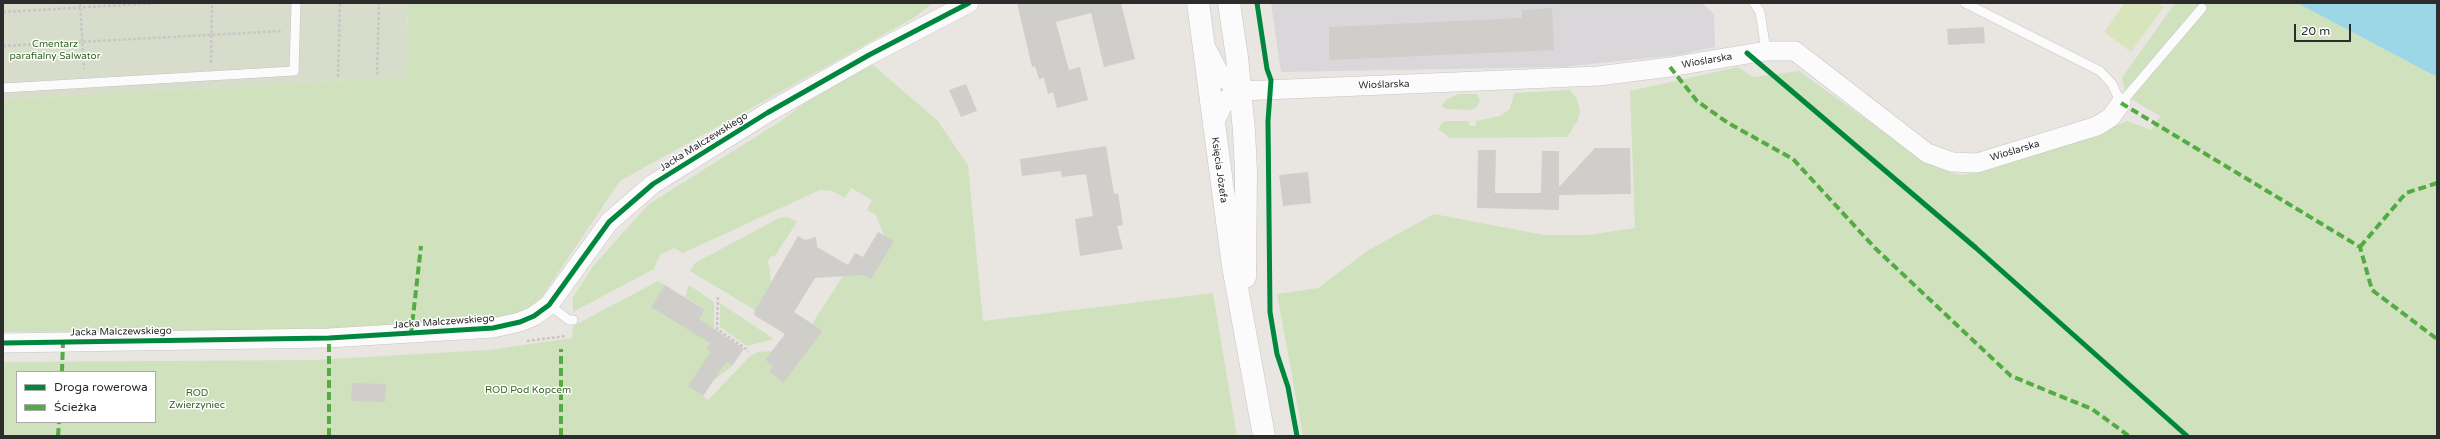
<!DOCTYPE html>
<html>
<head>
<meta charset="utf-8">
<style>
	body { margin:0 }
	#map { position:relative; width:2440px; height:439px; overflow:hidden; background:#e9e6e2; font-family:"Varela Round",sans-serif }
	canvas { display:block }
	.frame { position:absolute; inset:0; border:4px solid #2c2c2c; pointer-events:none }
	.legend { position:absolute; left:16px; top:371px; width:140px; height:52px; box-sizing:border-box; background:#fff; border:1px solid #ababab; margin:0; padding:5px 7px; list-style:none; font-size:12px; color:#2c2c2c }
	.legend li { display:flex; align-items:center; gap:8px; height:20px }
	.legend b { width:20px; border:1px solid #ababab }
	.scale { position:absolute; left:2294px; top:24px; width:57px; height:18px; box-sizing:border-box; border:2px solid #2c2c2c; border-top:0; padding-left:5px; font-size:12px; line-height:14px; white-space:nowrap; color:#2c2c2c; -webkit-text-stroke:3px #fff; paint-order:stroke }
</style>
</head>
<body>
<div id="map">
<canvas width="2440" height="439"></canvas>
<div class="frame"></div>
<ul class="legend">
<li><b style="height:5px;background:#00873e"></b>Droga rowerowa</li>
<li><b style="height:5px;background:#54ab44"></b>Ścieżka</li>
</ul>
<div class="scale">20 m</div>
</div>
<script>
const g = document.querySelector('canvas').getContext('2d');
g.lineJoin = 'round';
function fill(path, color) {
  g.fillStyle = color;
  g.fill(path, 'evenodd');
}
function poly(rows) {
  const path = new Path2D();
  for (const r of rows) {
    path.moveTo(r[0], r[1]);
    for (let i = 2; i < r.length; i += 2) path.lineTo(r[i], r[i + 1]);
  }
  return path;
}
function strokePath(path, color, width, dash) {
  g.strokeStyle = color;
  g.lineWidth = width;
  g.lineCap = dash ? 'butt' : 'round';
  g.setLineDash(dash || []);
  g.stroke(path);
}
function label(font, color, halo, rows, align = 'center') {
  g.font = font + ' "Varela Round",sans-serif';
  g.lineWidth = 3;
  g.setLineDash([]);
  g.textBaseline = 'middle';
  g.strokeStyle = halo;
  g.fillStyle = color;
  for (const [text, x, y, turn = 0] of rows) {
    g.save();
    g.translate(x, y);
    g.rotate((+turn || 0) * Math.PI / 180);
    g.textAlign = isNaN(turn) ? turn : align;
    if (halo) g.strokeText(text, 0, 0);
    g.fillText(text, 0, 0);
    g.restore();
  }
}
fill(poly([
	[1271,3,1702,3,1714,14,1715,47,1678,55,1562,67,1281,72]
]), '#d9d7d9');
fill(poly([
	[408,3,933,3,915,17,620,181,535,307,500,318,424,325,309,331,3,332,3,99,406,77],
	[2175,3,2297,3,2437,77,2437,436,1303,436,1277,294,1318,288,1367,251,1434,214,1544,235,1588,235,1635,228,1630,91,1738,67,1753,77,1799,71,1920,158,1941,169,1960,175,1986,171,2101,132,2127,121,2151,130,2160,116,2126,96,2122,78],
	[873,65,937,120,968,165,983,321,1213,293,1237,436,3,436,3,362,313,360,489,350,572,338,573,326,658,281,665,285,692,331,705,310,685,297,689,285,714,302,714,329,717,331,706,348,732,366,713,381,698,371,703,396,708,400,750,356,758,352,772,351,765,360,773,366,769,371,783,382,823,331,812,324,843,276,893,241,884,235,876,215,867,210,872,200,851,188,845,198,832,191,820,190,683,253,674,248,660,255,654,269,573,312,573,297,594,265,649,204,778,123,825,88],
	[17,372,155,372,155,422,17,422],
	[1570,90,1577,99,1580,111,1578,120,1567,137,1450,138,1438,129,1442,123,1446,121,1468,121,1470,126,1476,126,1476,121,1500,116,1510,109,1514,93],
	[1458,94,1477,94,1480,101,1476,108,1470,110,1447,109,1441,106,1446,100],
	[788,217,797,222,774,257,771,256,767,263,769,265,771,283,755,310,690,271,695,263,779,218],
	[720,303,774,339,747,346,720,327]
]), '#cfe2bd');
fill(poly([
	[3,3,408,3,406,77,3,99]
]), '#d7ddca');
fill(poly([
	[2125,3,2158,3,2164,7,2131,52,2104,32]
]), '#d8e5bc');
fill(poly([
	[2297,3,2437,3,2437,77]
]), '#9bd7e6');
fill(poly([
	[1017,3,1121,3,1135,59,1104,67,1091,13,1056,22,1069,70,1080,67,1088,100,1057,108,1053,92,1048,94,1044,78,1039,79,1035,66,1032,67],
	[1552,8,1554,50,1329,60,1329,27,1522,18,1522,10],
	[1984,27,1985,43,1948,45,1947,29],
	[966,84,977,111,961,117,949,90],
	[1106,146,1114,194,1118,193,1121,212,1123,225,1117,226,1123,249,1080,256,1075,219,1093,216,1086,174,1062,177,1061,171,1022,176,1020,159],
	[1595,148,1630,148,1631,194,1559,195,1559,210,1477,208,1478,150,1496,150,1495,193,1541,193,1542,151,1559,151,1559,187],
	[1308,172,1311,203,1283,206,1279,175],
	[878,232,894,241,871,279,864,275,815,278,794,312,823,331,783,383,769,371,773,366,765,360,785,334,754,315,755,310,798,236,805,240,816,237,817,247,848,265,855,253,863,257],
	[665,285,705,310,699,319,744,349,732,366,726,362,703,396,688,386,711,352,706,348,710,343,651,307],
	[352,383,386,384,385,402,351,401]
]), '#d0cecb');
const lane = poly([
	[1754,3,1760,12,1766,51],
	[1965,3,2100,71,2112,84,2121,103,2202,8],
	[3,88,294,71,296,3],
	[549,305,569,320,573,320]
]);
const street = poly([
	[1206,48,1221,76,1241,91],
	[1213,126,1223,104,1231,95,1241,91,1598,76,1670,67,1766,51,1795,51,1927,153,1952,162,1977,163,2097,126,2111,117,2121,103],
	[3,343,329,338,493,328,520,322,534,316,549,305,609,222,653,184,767,113,869,55,969,3]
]);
const secondary = poly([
	[1198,3,1233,266,1264,436],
	[1229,3,1237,57,1244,131,1246,172,1245,277]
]);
strokePath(lane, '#c5c4c4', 10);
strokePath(street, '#c5c4c4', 20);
strokePath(secondary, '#c5c4c4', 23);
strokePath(poly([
	[80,3,84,69],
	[3,12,159,3],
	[3,46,282,31],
	[211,63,212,3],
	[377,75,379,3],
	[338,77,340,3],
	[718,297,717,329,746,349,748,352],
	[527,341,566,336]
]), '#c7c7c6', 2.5, [3, 2]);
strokePath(lane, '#fcfbfb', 9);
strokePath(street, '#fcfbfb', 19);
strokePath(secondary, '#fcfbfb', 22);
strokePath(poly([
	[1670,67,1697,101,1728,123,1793,159,1875,248,2011,376,2092,409,2129,436],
	[2121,103,2360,247,2372,290,2437,339],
	[2360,247,2406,193,2437,183],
	[411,334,421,246],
	[62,372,63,342],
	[58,436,59,422],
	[329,436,329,338],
	[561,436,561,349]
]), '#54ab44', 4, [8, 4]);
strokePath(poly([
	[1257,3,1267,69,1271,80,1268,121,1270,312,1277,354,1288,387,1297,436],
	[1747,53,1976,248,2187,436],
	[3,343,329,338,493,328,520,322,534,316,549,305,609,222,653,184,767,113,869,55,969,3]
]), '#00873e', 5);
label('10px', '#326520', '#fff', [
	["Cmentarz",55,44],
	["parafialny Salwator",55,56],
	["ROD Pod Kopcem",528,390],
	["ROD",197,393],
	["Zwierzyniec",197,405]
]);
label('10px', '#2c2c2c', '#fff', [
	["Wioślarska",1707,61,-10],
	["Wioślarska",1384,85,-2],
	["Jacka Malczewskiego",704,142,-32],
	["Wioślarska",2015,151,-17],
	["Księcia Józefa",1219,170,82],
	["Jacka Malczewskiego",444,322,-4],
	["Jacka Malczewskiego",121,332,-1]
]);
</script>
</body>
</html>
